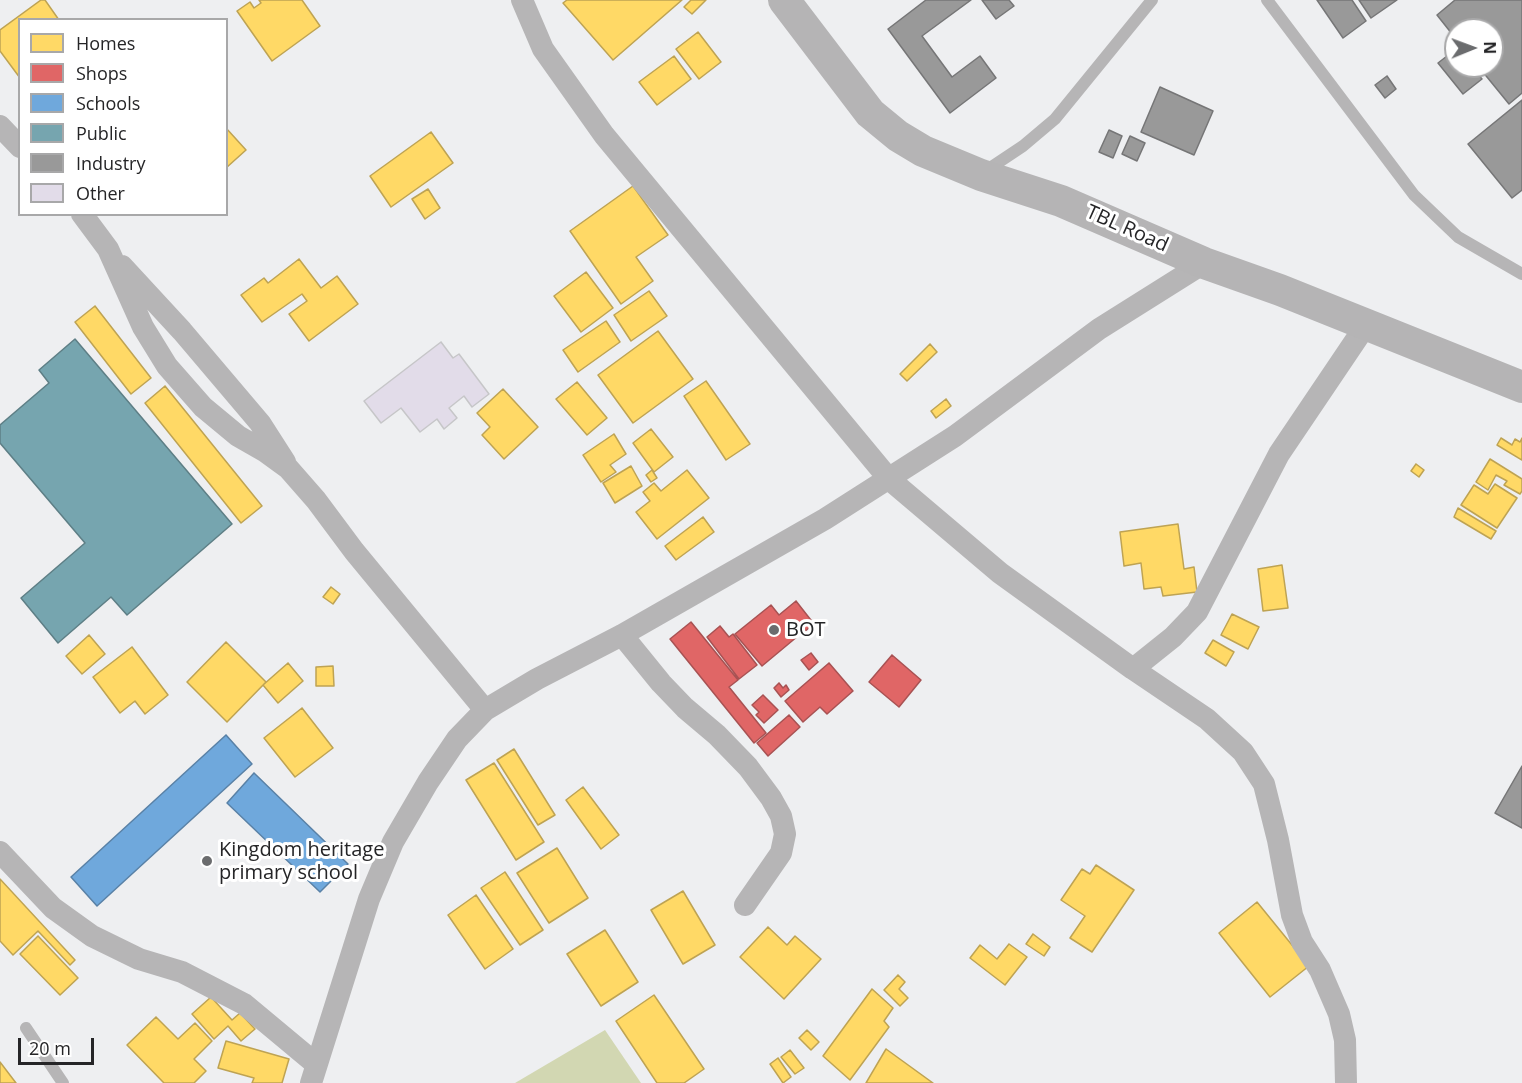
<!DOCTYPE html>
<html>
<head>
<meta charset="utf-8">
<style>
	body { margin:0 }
	#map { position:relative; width:1522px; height:1083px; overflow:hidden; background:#eeeff1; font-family:"Open Sans",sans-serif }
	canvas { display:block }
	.legend { position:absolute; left:18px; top:18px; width:210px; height:198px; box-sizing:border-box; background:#fff; border:2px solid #a8a8a9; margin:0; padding:8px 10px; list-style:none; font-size:18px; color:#252527 }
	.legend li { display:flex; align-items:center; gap:12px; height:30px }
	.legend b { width:30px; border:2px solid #a8a8a9 }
	.north { position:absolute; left:1444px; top:18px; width:60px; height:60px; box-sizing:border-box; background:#fff; border:2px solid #a8a8a9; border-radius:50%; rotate:89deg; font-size:16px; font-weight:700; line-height:24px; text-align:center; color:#252527 }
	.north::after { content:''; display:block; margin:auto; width:21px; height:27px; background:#6b6c6e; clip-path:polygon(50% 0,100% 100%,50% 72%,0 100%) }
	.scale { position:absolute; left:18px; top:1038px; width:76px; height:27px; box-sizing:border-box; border:3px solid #252527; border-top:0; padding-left:8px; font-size:18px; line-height:21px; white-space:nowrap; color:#252527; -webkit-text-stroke:4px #fff; paint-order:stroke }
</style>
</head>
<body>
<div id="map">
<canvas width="1522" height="1083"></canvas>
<ul class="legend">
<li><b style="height:16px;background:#ffd966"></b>Homes</li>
<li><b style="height:16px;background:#e06666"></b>Shops</li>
<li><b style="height:16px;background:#6fa8dc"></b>Schools</li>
<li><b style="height:16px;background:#76a5af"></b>Public</li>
<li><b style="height:16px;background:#999"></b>Industry</li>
<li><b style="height:16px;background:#e2dce9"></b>Other</li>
</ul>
<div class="north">N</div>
<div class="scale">20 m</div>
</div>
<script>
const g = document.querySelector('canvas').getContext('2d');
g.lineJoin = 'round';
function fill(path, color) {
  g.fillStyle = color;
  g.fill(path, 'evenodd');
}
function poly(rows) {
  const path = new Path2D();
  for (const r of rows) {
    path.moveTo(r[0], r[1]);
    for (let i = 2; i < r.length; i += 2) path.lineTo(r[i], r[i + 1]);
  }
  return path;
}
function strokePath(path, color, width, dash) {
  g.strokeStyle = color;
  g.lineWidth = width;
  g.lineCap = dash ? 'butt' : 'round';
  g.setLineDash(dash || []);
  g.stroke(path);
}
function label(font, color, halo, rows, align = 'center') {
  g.font = font + ' "Open Sans",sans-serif';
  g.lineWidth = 6;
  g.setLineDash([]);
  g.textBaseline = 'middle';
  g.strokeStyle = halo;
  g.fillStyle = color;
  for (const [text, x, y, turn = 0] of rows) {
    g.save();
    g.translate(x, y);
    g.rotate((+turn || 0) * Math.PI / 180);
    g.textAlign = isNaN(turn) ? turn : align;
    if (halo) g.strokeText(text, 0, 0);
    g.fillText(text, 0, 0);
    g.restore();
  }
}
fill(poly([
	[605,1030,641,1083,515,1083]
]), '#d2d7b2');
const homes = poly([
	[41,0,45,0,59,20,20,20,20,78,0,51,0,30,41,0],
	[259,0,302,0,320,26,272,61,237,11,250,2,254,8,261,3,259,0],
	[567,0,682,0,613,60,563,3,567,0],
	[691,0,706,0,692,14,684,7,691,0],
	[698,32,721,62,699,79,676,49,698,32],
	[674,56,691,79,657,105,639,82,674,56],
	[226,128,246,150,226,168,226,128],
	[431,132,453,163,391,207,370,176,431,132],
	[633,186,668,235,636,257,653,281,621,304,570,231,633,186],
	[428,189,440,208,425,219,412,199,428,189],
	[299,259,321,288,337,276,358,304,309,341,289,314,307,301,302,294,262,322,241,295,264,278,268,283,299,259],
	[586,272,613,308,581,332,554,296,586,272],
	[649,291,667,316,631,341,614,315,649,291],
	[95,306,151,378,131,394,75,322,95,306],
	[606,321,620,342,578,372,563,350,606,321],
	[658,331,693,379,633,423,598,375,658,331],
	[930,344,937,352,907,381,900,374,930,344],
	[706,381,750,444,726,460,684,396,706,381],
	[577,382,607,418,587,435,556,399,577,382],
	[165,386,262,506,241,523,145,403,165,386],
	[503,389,538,427,504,459,482,435,490,427,477,413,503,389],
	[946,399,951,406,936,418,931,411,946,399],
	[651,429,673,457,654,472,633,443,651,429],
	[614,434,626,454,610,465,616,472,601,482,583,455,614,434],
	[1501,438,1512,445,1515,439,1520,442,1522,438,1522,460,1497,445,1501,438],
	[1490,459,1522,479,1522,491,1520,494,1504,485,1507,481,1496,475,1488,490,1476,482,1490,459],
	[1416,464,1424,470,1419,477,1411,471,1416,464],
	[631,466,642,486,615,503,603,483,631,466],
	[652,470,657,478,651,482,646,475,652,470],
	[687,470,709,498,657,539,636,512,650,501,643,492,654,483,661,491,687,470],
	[1495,484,1517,498,1497,528,1461,505,1474,485,1488,494,1495,484],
	[1458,508,1496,531,1491,539,1454,517,1458,508],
	[703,517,714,532,676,560,665,546,703,517],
	[1178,524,1184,569,1194,567,1197,592,1163,596,1161,587,1144,589,1141,563,1124,566,1120,532,1178,524],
	[1282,565,1288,608,1263,611,1258,569,1282,565],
	[331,587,340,594,333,604,323,597,331,587],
	[1232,614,1259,627,1248,649,1221,635,1232,614],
	[89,635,105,654,82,674,66,656,89,635],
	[1213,640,1234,652,1226,666,1205,653,1213,640],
	[226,642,266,682,227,722,187,682,226,642],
	[132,647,168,695,145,714,135,701,120,713,93,677,132,647],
	[288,663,303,681,278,703,263,685,288,663],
	[333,666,334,686,316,686,316,667,333,666],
	[302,708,333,748,295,777,264,738,302,708],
	[514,749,555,815,538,825,497,760,514,749],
	[494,763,544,842,516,860,466,780,494,763],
	[583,787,619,835,601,849,566,800,583,787],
	[557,848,588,898,549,923,517,873,557,848],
	[1096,865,1134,890,1092,952,1070,938,1085,916,1061,900,1082,869,1090,874,1096,865],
	[505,872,543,930,520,945,481,888,505,872],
	[0,879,75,960,70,965,38,931,13,955,0,941,0,879],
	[683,891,715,945,683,964,651,910,683,891],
	[476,895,513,949,485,969,448,915,476,895],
	[1257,902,1309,966,1270,997,1219,933,1257,902],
	[768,927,787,945,795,936,821,959,784,999,740,957,768,927],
	[605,930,638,982,601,1006,567,954,605,930],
	[1033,934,1050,947,1044,956,1026,944,1033,934],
	[38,936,78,978,60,995,20,954,38,936],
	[1009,944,1027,957,1005,985,970,958,980,945,997,959,1009,944],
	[898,975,905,982,899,989,908,998,900,1006,884,990,898,975],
	[872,989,893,1008,884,1021,889,1027,850,1080,823,1056,872,989],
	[654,995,704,1069,684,1083,657,1083,616,1021,654,995],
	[211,997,232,1020,240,1013,255,1029,241,1041,228,1026,214,1039,192,1014,211,997],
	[156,1017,178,1039,195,1023,212,1041,194,1059,206,1071,194,1083,164,1083,127,1045,156,1017],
	[807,1030,819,1042,811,1050,799,1038,807,1030],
	[226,1041,289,1059,282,1083,252,1083,254,1078,218,1068,226,1041],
	[886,1049,933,1083,866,1083,886,1049],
	[790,1050,804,1068,795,1074,781,1057,790,1050],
	[778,1058,791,1077,783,1083,770,1064,778,1058],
	[0,1062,16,1083,0,1083,0,1062]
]);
fill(homes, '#ffd966');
strokePath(homes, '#bea353', 1.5);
const shops = poly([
	[796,601,814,624,804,632,797,624,791,628,798,636,762,666,735,634,771,605,779,615,796,601],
	[691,622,738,680,729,687,766,733,754,743,670,639,691,622],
	[720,626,729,637,733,634,757,665,739,679,707,637,720,626],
	[811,653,818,662,809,670,801,660,811,653],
	[892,655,921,680,899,707,869,682,892,655],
	[829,663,853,691,827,714,820,707,803,722,785,701,829,663],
	[779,683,783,688,786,685,789,690,781,697,774,688,779,683],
	[763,695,778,710,764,723,756,715,759,712,752,705,763,695],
	[789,715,800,727,768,756,757,743,789,715]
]);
fill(shops, '#e06666');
strokePath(shops, '#a85253', 1.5);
const schools = poly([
	[226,735,252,764,97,906,71,877,226,735],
	[254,773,348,864,320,892,227,803,254,773]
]);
fill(schools, '#6fa8dc');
strokePath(schools, '#5981a6', 1.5);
const public = poly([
	[75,339,232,524,127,615,111,597,58,643,21,598,85,543,0,443,0,425,49,383,39,370,75,339]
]);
fill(public, '#76a5af');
strokePath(public, '#5e7f86', 1.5);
const industry = poly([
	[926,0,971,0,922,36,952,77,980,56,996,78,950,113,888,29,926,0],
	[982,0,1009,0,1014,6,996,19,982,0],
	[1317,0,1352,0,1366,21,1343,38,1317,0],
	[1359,0,1397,0,1371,18,1359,0],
	[1455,0,1522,0,1522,93,1509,104,1478,66,1492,66,1492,30,1456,30,1456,39,1437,15,1455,0],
	[1456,49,1456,66,1471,66,1482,79,1463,94,1438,63,1456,49],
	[1387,76,1396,89,1385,98,1375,85,1387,76],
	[1160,87,1213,111,1194,155,1141,132,1160,87],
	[1522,100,1522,190,1512,198,1468,144,1522,100],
	[1109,130,1122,136,1113,158,1099,152,1109,130],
	[1130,136,1145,143,1137,161,1122,154,1130,136],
	[1522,766,1522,828,1495,813,1522,766]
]);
fill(industry, '#999');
strokePath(industry, '#767677', 1.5);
const building = poly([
	[441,342,453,358,459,354,489,394,472,407,464,396,449,408,457,418,444,429,437,419,420,432,401,408,381,423,364,401,441,342]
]);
fill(building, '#e2dce9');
strokePath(building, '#c6c6c8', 1.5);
strokePath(poly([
	[1267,0,1414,195,1458,237,1522,274],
	[984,172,1023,146,1055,119,1152,0],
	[26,1028,63,1083]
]), '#b6b5b6', 12);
strokePath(poly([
	[522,0,543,49,604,135,889,479,1000,573,1133,669,1207,719,1243,752,1264,784,1278,840,1292,915,1302,942,1320,970,1339,1014,1345,1040,1346,1083],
	[0,126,20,147],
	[82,214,108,249,143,327,167,366,203,407,238,436,266,452,288,468,316,500,354,551,485,710],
	[122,266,182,331,260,423,285,462],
	[622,635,661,683,685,708,717,735,748,767,771,798,781,816,785,834,781,853,745,905],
	[1133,669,1173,637,1197,612,1279,454,1366,325],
	[0,852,53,908,92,936,139,959,182,972,244,1004,316,1064],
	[311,1083,369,899,393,842,428,782,457,739,485,710,537,679,622,635,825,519,955,436,1099,329,1204,263]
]), '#b6b5b6', 22);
strokePath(poly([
	[784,0,870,113,898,136,923,151,981,175,1061,201,1204,263,1280,290,1522,387]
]), '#b5b4b5', 32);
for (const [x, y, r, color] of [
	[774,630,6,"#6b6c6e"],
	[207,861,6,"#6b6c6e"]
]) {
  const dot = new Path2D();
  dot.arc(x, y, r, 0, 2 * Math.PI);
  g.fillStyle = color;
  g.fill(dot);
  strokePath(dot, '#fff', 2);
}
label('20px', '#252527', '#fff', [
	["TBL Road",1127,229,24]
]);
label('20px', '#252527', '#fff', [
	["BOT",786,630],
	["Kingdom heritage",219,850],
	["primary school",219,873]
], 'left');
</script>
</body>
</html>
